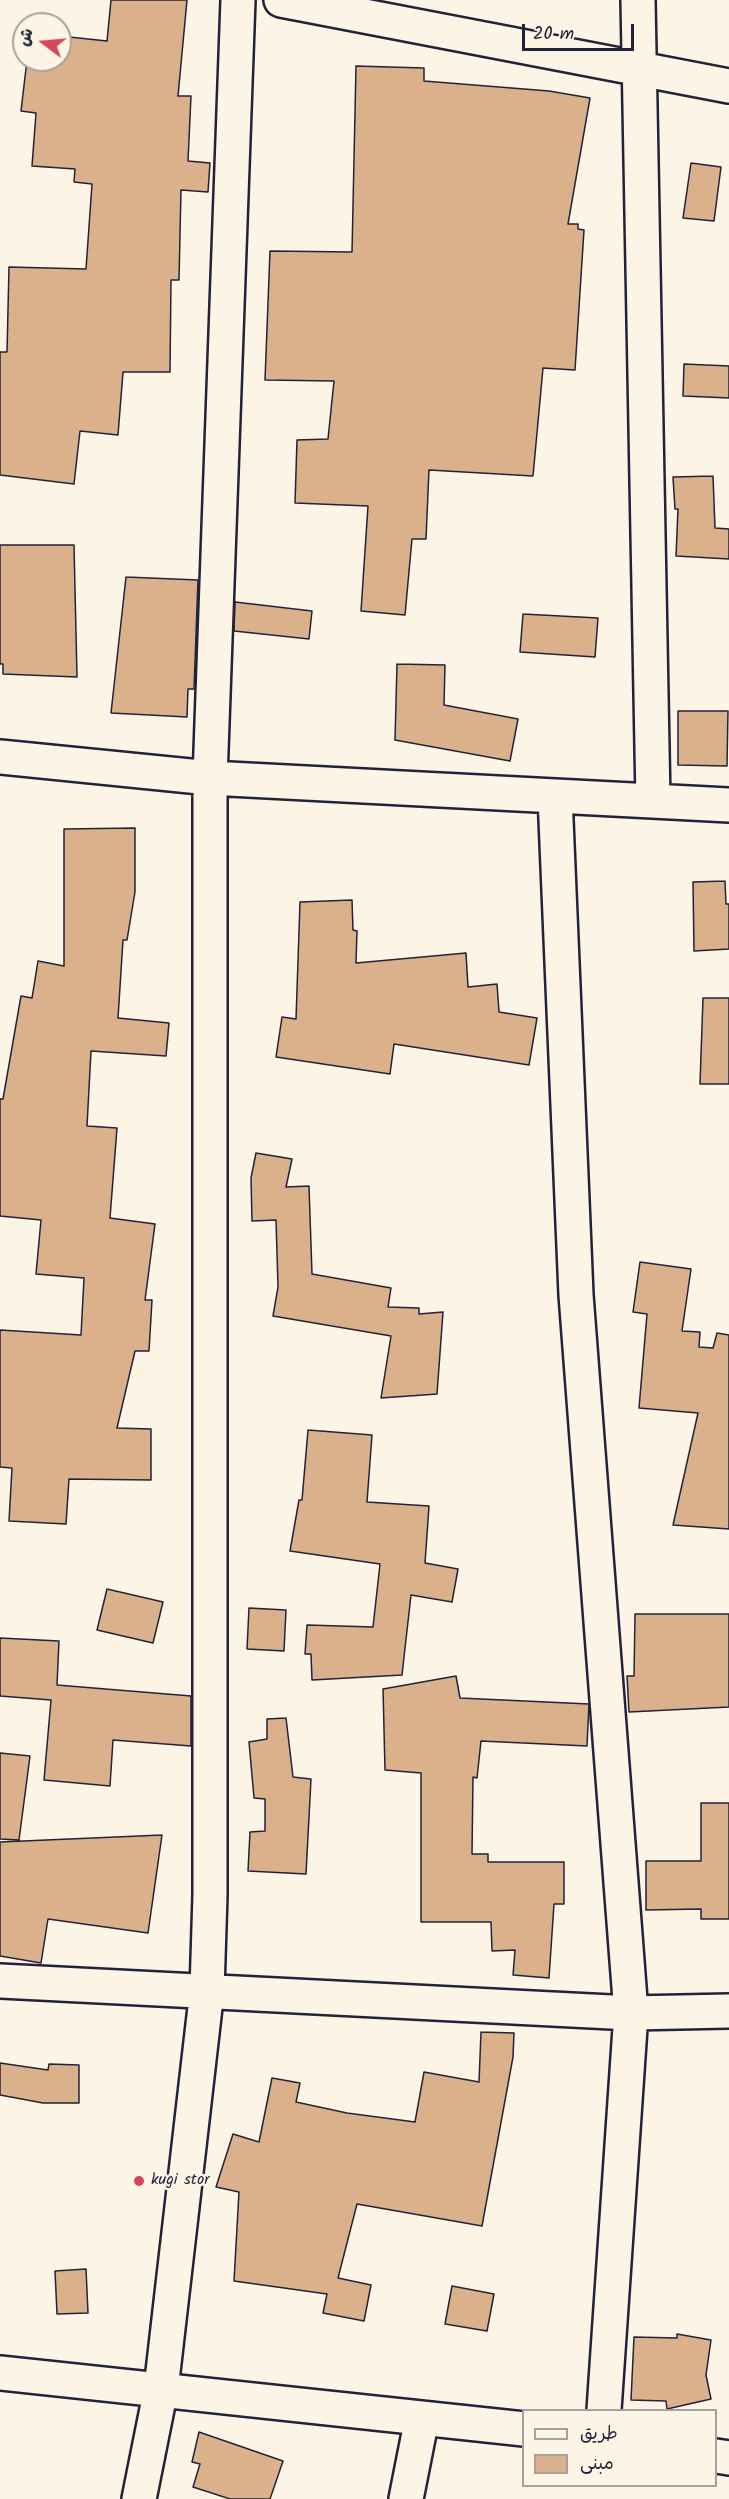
<!DOCTYPE html>
<html>
<head>
<meta charset="utf-8">
<style>
	body { margin:0 }
	#map { position:relative; width:729px; height:2499px; overflow:hidden; background:#fcf5e5; font-family:Kalam,"Playpen Sans Arabic",sans-serif }
	canvas { display:block }
	.legend { position:absolute; left:522px; top:2409px; width:195px; height:78px; box-sizing:border-box; background:#fcf5e5; border:2px solid #a5a1a1; margin:0; padding:8px 10px; list-style:none; font-size:18px; color:#22223b }
	.legend li { display:flex; align-items:center; gap:12px; height:30px }
	.legend b { width:30px; border:2px solid #a5a1a1 }
	.north { position:absolute; left:12px; top:12px; width:60px; height:60px; box-sizing:border-box; background:#fcf5e5; border:2px solid #a5a1a1; border-radius:50%; rotate:286deg; font-size:16px; font-weight:700; line-height:24px; text-align:center; color:#22223b }
	.north::after { content:''; display:block; margin:auto; width:21px; height:27px; background:#d1495b; clip-path:polygon(50% 0,100% 100%,50% 72%,0 100%) }
	.scale { position:absolute; left:522px; top:24px; width:112px; height:27px; box-sizing:border-box; border:3px solid #22223b; border-top:0; padding-left:8px; font-size:18px; line-height:21px; white-space:nowrap; color:#22223b; -webkit-text-stroke:4px #fcf5e5; paint-order:stroke }
</style>
</head>
<body>
<div id="map">
<canvas width="729" height="2499"></canvas>
<ul class="legend">
<li><b style="height:8px;background:#fcf5e5"></b>طريق</li>
<li><b style="height:16px;background:#dab18b"></b>مبنى</li>
</ul>
<div class="north">ش</div>
<div class="scale">20 m</div>
</div>
<script>
const g = document.querySelector('canvas').getContext('2d');
g.lineJoin = 'round';
function fill(path, color) {
  g.fillStyle = color;
  g.fill(path, 'evenodd');
}
function poly(rows) {
  const path = new Path2D();
  for (const r of rows) {
    path.moveTo(r[0], r[1]);
    for (let i = 2; i < r.length; i += 2) path.lineTo(r[i], r[i + 1]);
  }
  return path;
}
function strokePath(path, color, width, dash) {
  g.strokeStyle = color;
  g.lineWidth = width;
  g.lineCap = dash ? 'butt' : 'round';
  g.setLineDash(dash || []);
  g.stroke(path);
}
function label(font, color, halo, rows, align = 'center') {
  g.font = font + ' Kalam,sans-serif';
  g.lineWidth = 5;
  g.setLineDash([]);
  g.textBaseline = 'middle';
  g.strokeStyle = halo;
  g.fillStyle = color;
  for (const [text, x, y, turn = 0] of rows) {
    g.save();
    g.translate(x, y);
    g.rotate((+turn || 0) * Math.PI / 180);
    g.textAlign = isNaN(turn) ? turn : align;
    if (halo) g.strokeText(text, 0, 0);
    g.fillText(text, 0, 0);
    g.restore();
  }
}
const building = poly([
	[111,0,187,0,178,96,191,96,188,161,210,163,208,192,181,190,179,280,171,280,170,372,123,372,118,435,80,431,74,484,0,475,0,352,7,352,9,267,86,269,92,184,74,182,75,169,32,166,36,113,21,111,27,60,60,60,60,36,107,41,111,0],
	[356,66,424,68,424,81,549,91,590,98,568,224,578,224,578,229,584,230,575,370,543,368,533,476,429,470,426,539,412,539,405,615,361,611,368,506,295,503,297,440,328,439,334,381,265,380,270,251,352,252,356,66],
	[691,163,721,167,714,221,683,218,691,163],
	[684,364,729,366,729,398,683,396,684,364],
	[713,476,715,528,729,529,729,559,676,556,678,509,675,509,673,477,713,476],
	[0,545,74,545,77,677,3,674,3,664,0,664,0,545],
	[126,577,198,580,194,689,188,689,187,717,111,713,126,577],
	[235,602,312,611,309,639,234,631,235,602],
	[523,614,598,618,595,657,520,652,523,614],
	[397,664,445,665,444,705,518,719,510,761,395,740,397,664],
	[678,711,728,711,727,766,678,765,678,711],
	[135,828,135,892,127,940,123,940,118,1018,169,1023,166,1056,91,1051,87,1126,117,1128,110,1218,155,1224,145,1300,152,1300,149,1351,135,1351,117,1428,151,1429,151,1480,69,1479,66,1524,9,1521,12,1468,0,1467,0,1330,81,1335,84,1278,36,1274,41,1220,0,1216,0,1099,3,1099,21,996,32,998,38,961,64,966,64,829,135,828],
	[725,881,726,904,729,904,729,949,694,951,693,882,725,881],
	[352,900,353,930,357,931,356,963,466,953,468,987,497,984,499,1012,537,1018,529,1065,394,1044,390,1074,276,1057,282,1017,296,1019,300,902,352,900],
	[703,998,729,998,729,1084,700,1084,703,998],
	[256,1153,292,1159,286,1187,309,1186,312,1274,391,1288,388,1307,419,1308,419,1314,443,1312,437,1394,381,1398,391,1336,273,1316,278,1287,276,1220,252,1221,251,1178,256,1153],
	[640,1262,691,1269,682,1331,700,1332,699,1347,713,1348,717,1333,729,1335,729,1529,673,1525,698,1413,639,1408,647,1314,633,1312,640,1262],
	[308,1430,372,1435,367,1502,429,1506,425,1563,458,1569,452,1602,411,1595,402,1675,312,1680,311,1654,305,1654,307,1625,373,1627,380,1564,290,1551,299,1500,302,1500,308,1430],
	[107,1589,163,1602,153,1643,97,1630,107,1589],
	[249,1608,286,1610,284,1651,247,1649,249,1608],
	[635,1614,729,1614,729,1707,629,1712,627,1676,634,1676,635,1614],
	[0,1638,59,1641,57,1685,191,1696,191,1746,113,1740,110,1786,44,1780,51,1700,0,1696,0,1638],
	[456,1676,460,1698,589,1704,587,1746,481,1741,477,1778,473,1777,472,1854,488,1854,488,1862,564,1862,564,1904,554,1904,549,1978,513,1975,515,1950,492,1951,491,1922,421,1922,421,1773,385,1770,383,1689,456,1676],
	[286,1718,293,1777,311,1779,306,1874,248,1871,250,1832,265,1831,265,1799,254,1798,249,1742,267,1739,267,1719,286,1718],
	[0,1753,30,1756,19,1840,0,1839,0,1753],
	[701,1803,729,1803,729,1919,701,1919,701,1909,646,1910,646,1861,701,1861,701,1803],
	[162,1835,148,1933,48,1919,41,1963,0,1956,0,1842,162,1835],
	[481,2032,514,2033,513,2057,482,2226,357,2204,338,2278,371,2285,364,2321,323,2313,327,2294,234,2281,239,2192,216,2187,233,2134,259,2142,272,2078,300,2083,296,2102,347,2113,415,2122,424,2072,479,2082,481,2032],
	[0,2063,48,2070,49,2064,79,2065,79,2103,43,2103,0,2095,0,2063],
	[86,2269,88,2313,57,2314,55,2271,86,2269],
	[452,2286,494,2294,487,2331,445,2324,452,2286],
	[677,2334,711,2340,706,2375,711,2399,667,2409,666,2401,631,2400,634,2337,677,2338,677,2334],
	[199,2432,283,2461,270,2499,230,2499,193,2487,200,2464,192,2462,199,2432]
]);
fill(building, '#dab18b');
strokePath(building, '#22223b', 1.5);
const minor = poly([
	[281,0,729,86],
	[638,0,653,801],
	[0,757,210,778,729,805],
	[555,796,576,1295,631,2013,604,2410],
	[0,1981,631,2013,729,2011],
	[0,2373,524,2429],
	[716,2456,729,2458],
	[139,2499,161,2389,207,1990,210,1895,210,778,238,0],
	[406,2499,422,2418]
]);
strokePath(minor, '#22223b', 38);
strokePath(minor, '#fcf5e5', 33);
for (const [x, y, r, color] of [
	[139,2181,6,"#d1495b"]
]) {
  const dot = new Path2D();
  dot.arc(x, y, r, 0, 2 * Math.PI);
  g.fillStyle = color;
  g.fill(dot);
  strokePath(dot, '#fcf5e5', 2);
}
label('16px', '#22223b', '#fcf5e5', [
	["kugi stor",151,2181]
], 'left');
</script>
</body>
</html>
